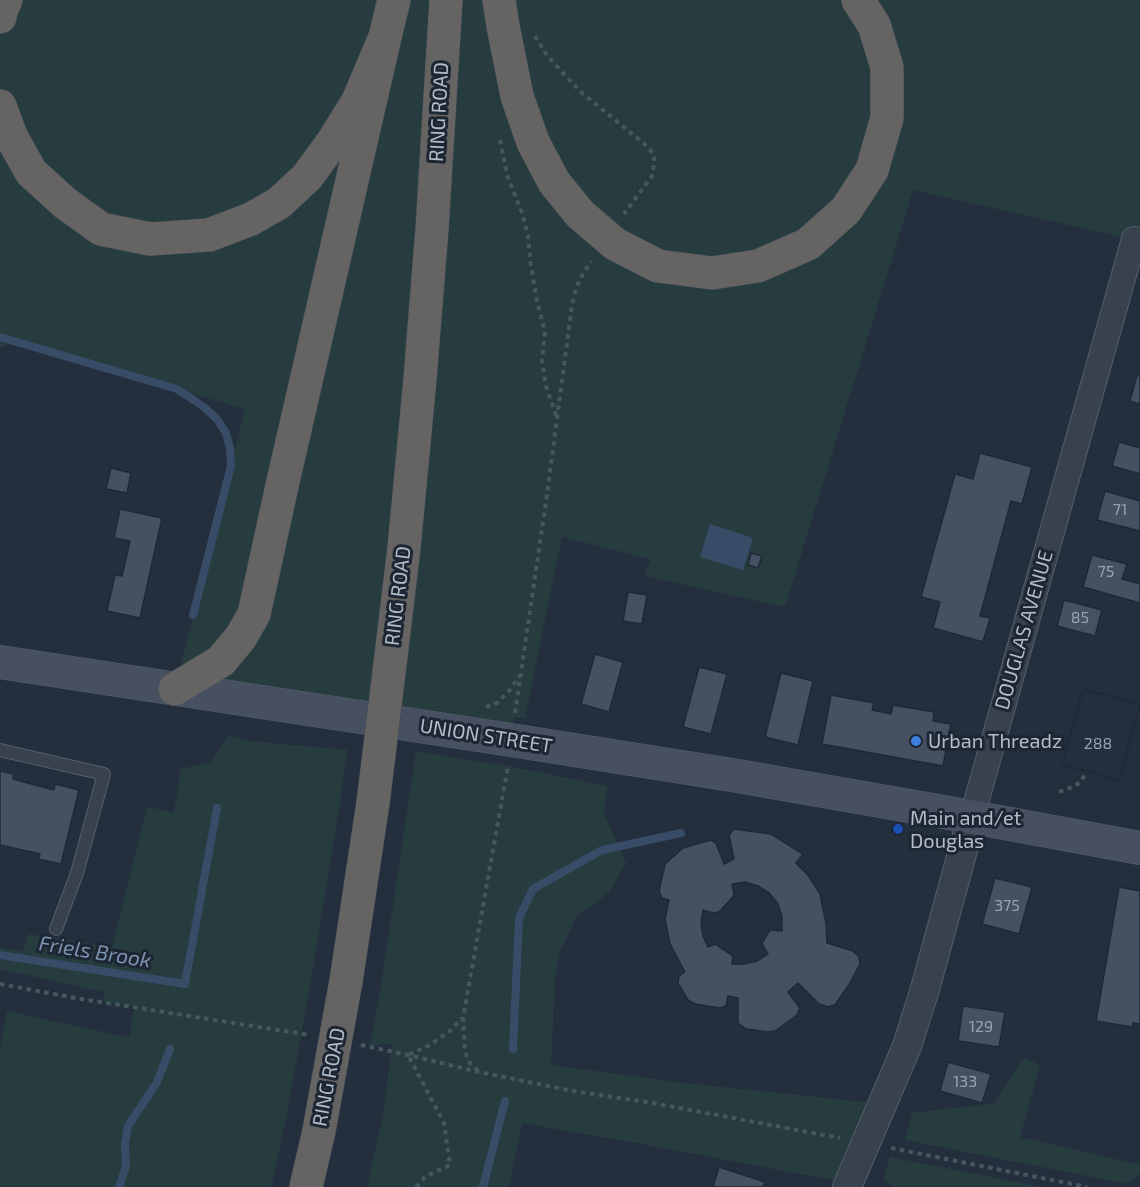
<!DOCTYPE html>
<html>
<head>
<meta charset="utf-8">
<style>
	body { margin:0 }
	canvas { display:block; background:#242f3e }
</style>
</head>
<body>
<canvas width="1140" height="1187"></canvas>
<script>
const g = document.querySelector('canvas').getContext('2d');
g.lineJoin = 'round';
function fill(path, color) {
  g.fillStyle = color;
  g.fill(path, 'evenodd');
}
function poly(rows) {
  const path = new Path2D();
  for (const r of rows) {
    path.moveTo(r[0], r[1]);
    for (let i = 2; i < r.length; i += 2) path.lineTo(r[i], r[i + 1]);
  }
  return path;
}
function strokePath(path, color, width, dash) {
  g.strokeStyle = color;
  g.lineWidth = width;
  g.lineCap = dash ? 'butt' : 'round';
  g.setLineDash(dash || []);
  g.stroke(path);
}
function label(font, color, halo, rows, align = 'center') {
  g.font = font + ' "Exo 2",sans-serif';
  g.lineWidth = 6;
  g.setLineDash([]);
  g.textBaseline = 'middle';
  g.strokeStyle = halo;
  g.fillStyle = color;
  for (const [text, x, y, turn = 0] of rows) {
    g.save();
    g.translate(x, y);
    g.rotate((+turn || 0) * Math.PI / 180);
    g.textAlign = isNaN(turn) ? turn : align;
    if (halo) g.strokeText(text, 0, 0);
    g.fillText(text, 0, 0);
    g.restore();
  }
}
fill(poly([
	[0,0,1140,0,1140,241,913,190,785,607,645,576,650,559,562,537,525,718,514,717,511,739,175,689,245,409,14,342,0,348],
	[229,736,249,741,347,750,341,795,312,975,285,1124,271,1187,0,1187,0,1047,7,1011,130,1038,134,1007,103,1002,104,992,0,969,0,948,23,951,28,934,112,947,147,807,174,812,181,769,211,762],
	[416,751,508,766,607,786,604,813,626,864,609,892,577,916,559,954,555,980,551,1065,684,1083,883,1104,848,1183,637,1143,522,1123,509,1187,367,1187,383,1114,392,1044,370,1046,381,986],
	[1023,1058,1040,1065,1020,1137,1140,1165,1140,1173,1128,1184,905,1140,912,1113,995,1103],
	[890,1157,1041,1187,895,1187,883,1180]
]), '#263c3f');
fill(poly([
	[710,524,753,538,743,570,700,557]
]), '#394c67');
strokePath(poly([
	[0,337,177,389,204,407,217,419,226,433,230,448,231,466,193,615],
	[0,955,185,984,217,808],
	[513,1049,519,918,533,889,602,850,681,833],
	[119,1187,126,1167,125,1144,128,1126,157,1082,170,1049],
	[483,1187,505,1101]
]), '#394c67', 8);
const building = poly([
	[1137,375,1140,376,1140,404,1130,401,1137,375],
	[1119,442,1140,448,1140,474,1112,466,1119,442],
	[980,453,1032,467,1022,504,1011,501,980,616,990,618,983,642,933,628,940,602,921,597,955,474,973,479,980,453],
	[111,468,131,473,127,493,106,489,111,468],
	[1105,491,1140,501,1140,531,1097,520,1105,491],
	[120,509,162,518,140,618,107,611,115,575,122,576,130,541,114,538,120,509],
	[751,553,762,556,758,568,748,565,751,553],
	[1092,555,1127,564,1122,579,1140,584,1140,603,1083,587,1092,555],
	[628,592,647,595,642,624,623,621,628,592],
	[1064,600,1102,610,1095,636,1057,626,1064,600],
	[595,654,623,662,609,712,581,704,595,654],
	[699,667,727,674,711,734,683,727,699,667],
	[781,673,813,681,798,745,765,737,781,673],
	[1083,689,1140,704,1119,781,1062,764,1083,689],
	[1083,689,1140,704,1119,781,1062,764,1083,689],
	[831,695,874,703,872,710,891,714,893,705,934,712,933,721,951,724,943,766,822,744,831,695],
	[0,771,14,774,13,779,54,790,55,784,79,790,61,864,38,859,40,854,0,845,0,771],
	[734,829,771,834,803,854,796,863,808,875,820,894,826,923,827,943,853,951,859,957,860,964,850,983,835,1005,828,1007,819,1004,798,983,788,992,800,1008,797,1015,775,1031,768,1032,746,1029,738,1023,738,998,728,996,726,1006,720,1008,695,1004,688,1000,678,983,679,976,685,972,670,944,665,919,669,900,662,898,659,891,665,864,683,848,711,840,716,843,724,864,734,859,729,835,734,829],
	[745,882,758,886,769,893,778,904,782,917,782,931,770,930,762,943,768,954,757,961,744,964,732,964,733,956,715,944,708,947,703,936,701,923,703,910,713,913,719,912,732,898,734,894,732,884,745,882],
	[995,878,1032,887,1019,934,982,924,995,878],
	[1119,887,1140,891,1140,1024,1133,1023,1132,1027,1096,1021,1119,887],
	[963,1006,1005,1012,999,1047,958,1041,963,1006],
	[948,1062,991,1074,982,1103,940,1091,948,1062],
	[719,1167,765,1182,763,1187,713,1187,719,1167]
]);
fill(building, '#455162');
strokePath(building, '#1f2835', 1.5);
const service = poly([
	[0,750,104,774,77,873,56,929]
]);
const minor = poly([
	[972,817,1134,239]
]);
const tertiary = poly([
	[847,1187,907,1046,925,989,972,817]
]);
const secondary = poly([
	[0,662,511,740,732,775,972,817,1140,848]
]);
const trunk = poly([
	[499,0,503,26,517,96,533,142,554,182,580,214,615,244,658,266,712,273,758,266,808,244,846,210,872,170,887,118,887,67,874,25,858,0],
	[0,17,1,11,6,0],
	[0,106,11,136,31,172,65,203,101,229,150,239,209,235,251,219,279,203,307,177,334,140,358,101,385,37,394,0],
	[391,656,404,548,420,379,432,229,446,0],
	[175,689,221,661,241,637,254,614,282,486,385,37],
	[346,981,373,803],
	[306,1187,319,1131]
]);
strokePath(service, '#565f6c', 14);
strokePath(minor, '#565f6c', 26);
strokePath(tertiary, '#565f6c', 30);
strokePath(secondary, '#565f6c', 34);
strokePath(trunk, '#434c59', 34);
strokePath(poly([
	[535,36,548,57,581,92,647,146,654,155,654,164,652,176,624,214],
	[500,140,507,175,522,213,528,235,531,266,537,301,545,332,542,360,546,386,557,418],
	[486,707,497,703,510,690,519,676],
	[515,713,547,495,572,305,575,292,580,279,591,261],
	[1059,792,1075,786,1080,782,1087,772],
	[0,984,75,998,310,1035],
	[361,1045,408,1055,479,1072,573,1091,647,1102,840,1138],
	[478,1071,469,1062,465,1052,463,1018,508,766],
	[891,1148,1087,1187],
	[416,1187,426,1176,450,1165,444,1123,408,1055,428,1046,449,1032,462,1018]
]), '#44595c', 4, [4.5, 4.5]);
strokePath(service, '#38414e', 12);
strokePath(minor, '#38414e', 24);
strokePath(tertiary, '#38414e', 28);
strokePath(secondary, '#465061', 33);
strokePath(trunk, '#656462', 33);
const trunkBridge = poly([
	[373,803,391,656],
	[319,1131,346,981]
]);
strokePath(trunkBridge, '#434c59', 34, []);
strokePath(trunkBridge, '#656462', 33);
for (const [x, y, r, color] of [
	[916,741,6,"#3f7fe0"],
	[898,829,6,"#1a4fb4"]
]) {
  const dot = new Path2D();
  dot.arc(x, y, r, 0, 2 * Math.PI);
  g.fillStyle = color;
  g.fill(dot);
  strokePath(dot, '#1d2633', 2);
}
label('16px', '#98a1af', null, [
	["71",1120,510],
	["75",1106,572],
	["85",1080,618],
	["288",1098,744],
	["375",1007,906],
	["129",981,1027],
	["133",965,1082]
]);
label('20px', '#b4bcc9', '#1d2633', [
	["RING ROAD",439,112,-87],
	["RING ROAD",398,596,-83],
	["DOUGLAS AVENUE",1024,630,-74],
	["UNION STREET",486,736,9],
	["RING ROAD",329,1077,-79]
]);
label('20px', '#b4bcc9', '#1d2633', [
	["Urban Threadz",928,741],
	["Main and/et",910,818],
	["Douglas",910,841]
], 'left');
label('italic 21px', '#7c92b1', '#1d2633', [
	["Friels Brook",95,952,9]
]);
</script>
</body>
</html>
